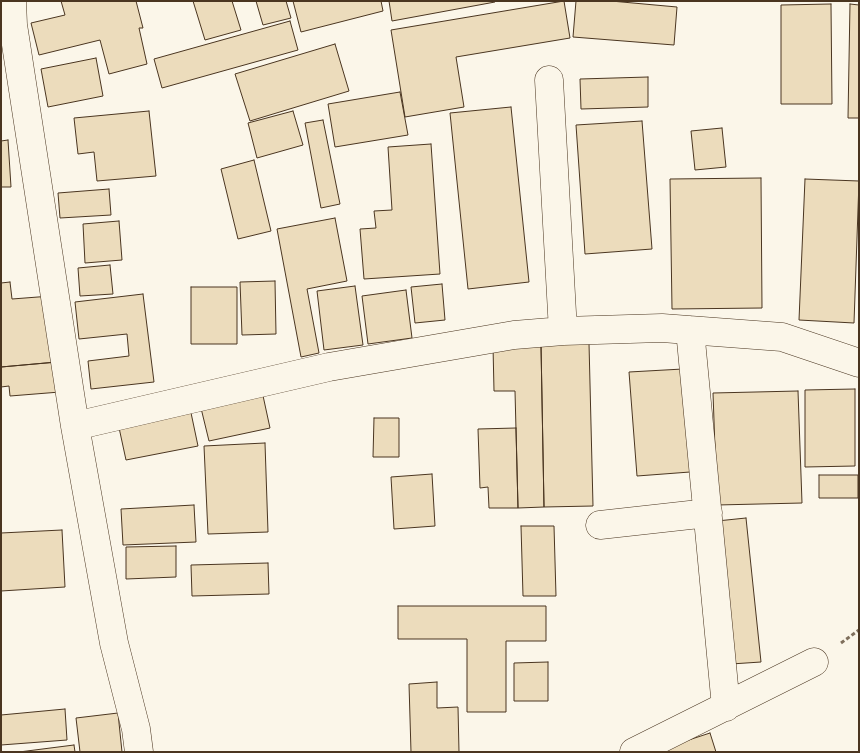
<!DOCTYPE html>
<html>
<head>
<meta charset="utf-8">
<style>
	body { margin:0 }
	#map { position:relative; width:860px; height:753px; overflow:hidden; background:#fbf6e9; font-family:"Exo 2",sans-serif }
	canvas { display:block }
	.frame { position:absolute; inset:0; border:2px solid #4a3520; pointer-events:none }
</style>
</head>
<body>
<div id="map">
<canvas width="860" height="753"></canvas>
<div class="frame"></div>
</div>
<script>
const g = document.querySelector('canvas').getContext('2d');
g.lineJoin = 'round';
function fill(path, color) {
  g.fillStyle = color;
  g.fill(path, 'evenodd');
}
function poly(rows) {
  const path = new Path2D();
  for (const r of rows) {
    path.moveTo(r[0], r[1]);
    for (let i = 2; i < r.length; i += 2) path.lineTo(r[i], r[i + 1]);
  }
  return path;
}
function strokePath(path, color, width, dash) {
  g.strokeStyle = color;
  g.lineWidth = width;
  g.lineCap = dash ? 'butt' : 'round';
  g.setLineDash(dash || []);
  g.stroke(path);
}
const building = poly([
	[61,1,136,1,143,28,139,28,147,64,109,74,100,40,39,55,31,23,65,15,61,1],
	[193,1,232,1,241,30,205,40,193,1],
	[256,1,286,1,291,18,263,25,256,1],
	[293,1,381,1,383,11,301,32,293,1],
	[389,1,495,1,495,2,392,21,389,1],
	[564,1,570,38,456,57,464,107,405,117,391,30,564,1],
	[576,1,611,1,677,7,674,45,573,37,576,1],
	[831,4,832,104,781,104,781,5,831,4],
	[850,4,859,5,859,118,848,118,850,4],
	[290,21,298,50,162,88,154,59,290,21],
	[335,44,349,91,250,121,235,74,335,44],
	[96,58,103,96,48,107,41,69,96,58],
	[648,77,648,107,581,109,580,79,648,77],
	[400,92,408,135,335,147,328,104,400,92],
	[511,107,529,282,468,289,450,113,511,107],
	[149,111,156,176,97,181,94,152,78,154,74,118,149,111],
	[293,111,303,145,257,158,248,123,293,111],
	[323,120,340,204,321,208,305,123,323,120],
	[642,121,652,249,585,254,576,125,642,121],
	[722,128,726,167,695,170,691,131,722,128],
	[8,140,11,187,1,187,1,141,8,140],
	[431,144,440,274,364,279,360,229,376,228,374,211,392,210,388,147,431,144],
	[254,160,271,231,238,239,221,169,254,160],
	[761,178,762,308,672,309,670,179,761,178],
	[805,179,859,181,854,323,799,320,805,179],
	[109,189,111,215,60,218,58,193,109,189],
	[335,218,347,281,307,289,319,353,301,357,277,229,335,218],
	[119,221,122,260,85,263,83,224,119,221],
	[110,265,113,294,80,296,78,268,110,265],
	[275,281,276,334,242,335,240,282,275,281],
	[10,282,12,299,51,296,57,362,1,367,1,283,10,282],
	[442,284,445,320,415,323,411,287,442,284],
	[355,286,363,345,324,350,317,291,355,286],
	[191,287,237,287,237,344,191,344,191,287],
	[406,290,412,338,368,344,362,296,406,290],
	[143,294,154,382,91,389,88,361,129,356,127,334,79,339,75,302,143,294],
	[589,343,593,506,544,507,541,345,589,343],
	[541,345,544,507,518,508,515,391,494,391,493,346,541,345],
	[57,362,60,392,10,396,9,386,1,387,1,367,57,362],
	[683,369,690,472,637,476,629,372,683,369],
	[855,389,855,466,805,467,805,390,855,389],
	[262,391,270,428,209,441,200,404,262,391],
	[798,391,802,503,717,505,713,393,798,391],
	[190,408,198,446,126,460,118,423,190,408],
	[374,418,399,418,399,457,373,457,374,418],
	[516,428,518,508,489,508,488,487,480,488,478,429,516,428],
	[265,443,268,532,208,534,204,446,265,443],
	[432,474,435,526,394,529,391,477,432,474],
	[819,475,858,475,858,498,819,498,819,475],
	[194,505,196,542,123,545,121,509,194,505],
	[746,518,761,662,731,664,717,521,746,518],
	[521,526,554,526,556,596,523,596,521,526],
	[62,530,65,587,1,591,1,533,62,530],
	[176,546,176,577,126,579,126,547,176,546],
	[268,563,269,594,192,596,191,565,268,563],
	[398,606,546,606,546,641,506,641,506,712,467,712,467,639,398,639,398,606],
	[548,662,548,701,514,701,514,663,548,662],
	[437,682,437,708,458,707,459,752,411,752,409,684,437,682],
	[65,709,67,740,1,745,1,715,65,709],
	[118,713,122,752,80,752,76,718,118,713],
	[710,733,716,752,652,752,710,733],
	[74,745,75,752,19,752,74,745]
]);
fill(building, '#ecdcbc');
strokePath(building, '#4a3520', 1);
const minor = poly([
	[12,1,13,25,75,426,114,643,136,729,139,752],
	[549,80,563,331],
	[690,330,726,707],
	[75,426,329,367,514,335,563,331,662,328,782,337,859,363],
	[600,525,708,513],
	[634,752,814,662]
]);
strokePath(minor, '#4a3520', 29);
strokePath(poly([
	[841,643,859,630]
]), '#7f6f5c', 3, [4, 2.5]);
strokePath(minor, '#fbf6e9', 28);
</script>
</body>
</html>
